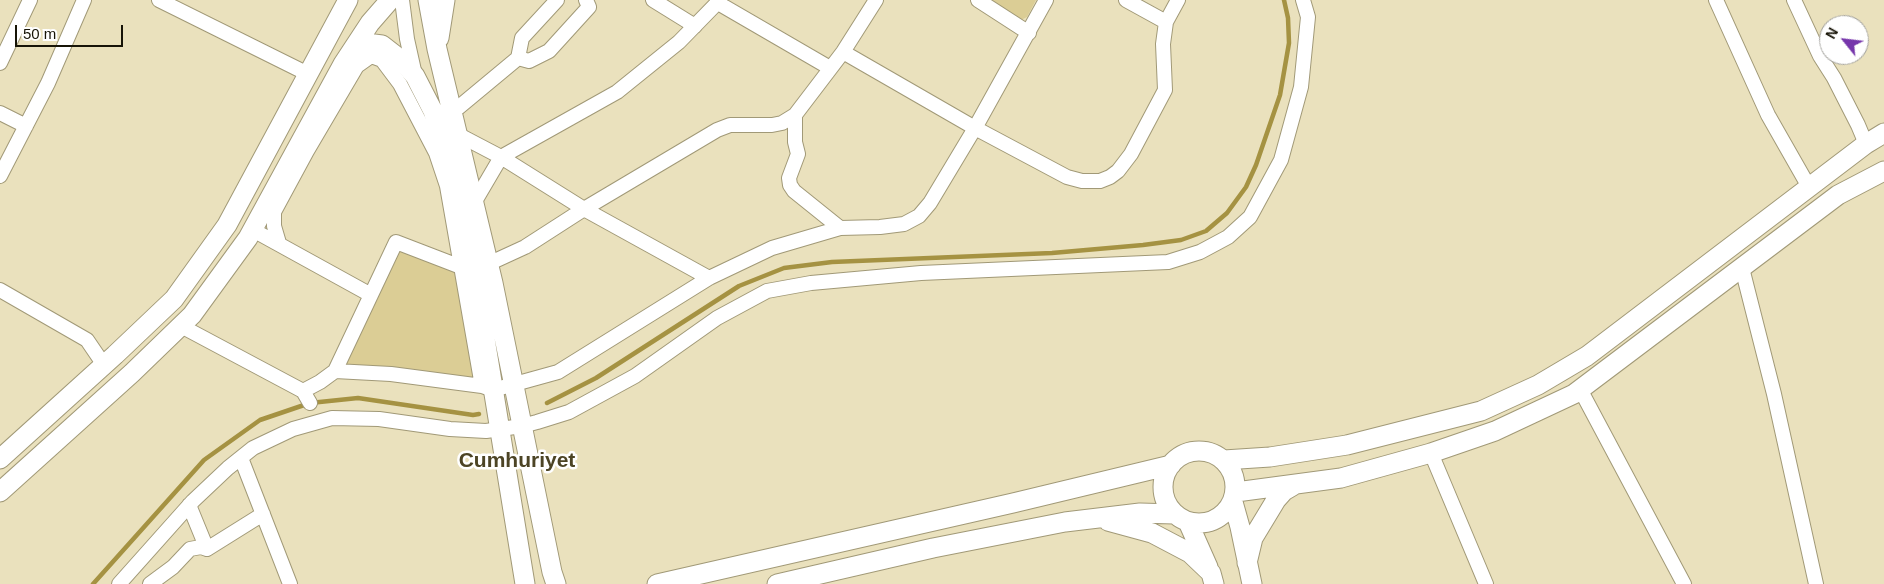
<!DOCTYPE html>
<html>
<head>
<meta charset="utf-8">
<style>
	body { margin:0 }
	#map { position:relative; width:1884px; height:584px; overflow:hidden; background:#eae1bd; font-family:Arial,sans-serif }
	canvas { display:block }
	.north { position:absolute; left:1819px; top:15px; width:50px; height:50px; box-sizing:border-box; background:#fff; border:1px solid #a2a19c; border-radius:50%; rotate:299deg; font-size:14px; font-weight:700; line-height:20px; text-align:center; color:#171407 }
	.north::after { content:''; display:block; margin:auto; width:18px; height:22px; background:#7636ab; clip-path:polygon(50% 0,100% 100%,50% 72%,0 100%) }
	.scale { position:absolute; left:15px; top:25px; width:108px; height:22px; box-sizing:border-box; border:2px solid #171407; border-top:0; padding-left:6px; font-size:15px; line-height:18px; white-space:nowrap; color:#171407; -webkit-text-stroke:4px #fff; paint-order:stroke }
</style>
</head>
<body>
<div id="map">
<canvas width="1884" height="584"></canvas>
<div class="north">N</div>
<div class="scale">50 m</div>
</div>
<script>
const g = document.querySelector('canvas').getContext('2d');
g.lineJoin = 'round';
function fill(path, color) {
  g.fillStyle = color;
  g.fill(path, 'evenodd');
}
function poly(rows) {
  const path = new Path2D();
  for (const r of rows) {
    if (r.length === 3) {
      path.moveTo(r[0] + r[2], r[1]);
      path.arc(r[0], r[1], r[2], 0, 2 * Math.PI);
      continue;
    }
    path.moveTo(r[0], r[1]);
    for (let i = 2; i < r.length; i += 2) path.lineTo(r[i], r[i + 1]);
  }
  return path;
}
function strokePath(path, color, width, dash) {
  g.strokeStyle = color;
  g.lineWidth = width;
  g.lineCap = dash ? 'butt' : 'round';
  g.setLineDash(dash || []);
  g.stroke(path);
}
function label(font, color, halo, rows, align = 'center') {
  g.font = font + ' Arial,sans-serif';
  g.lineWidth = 5;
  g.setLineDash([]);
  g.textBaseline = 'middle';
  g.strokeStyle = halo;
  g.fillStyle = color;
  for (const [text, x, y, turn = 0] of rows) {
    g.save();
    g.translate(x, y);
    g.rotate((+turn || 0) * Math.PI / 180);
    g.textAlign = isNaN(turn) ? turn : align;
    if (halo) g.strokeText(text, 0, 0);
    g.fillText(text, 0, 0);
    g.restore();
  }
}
fill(poly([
	[991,0,1036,0,1027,17,1021,20],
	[398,244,459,268,479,382,340,368]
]), '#dbcd95');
strokePath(poly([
	[547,403,596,378,739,286,784,268,832,262,1052,253,1143,245,1181,240,1206,231,1227,213,1246,187,1256,165,1280,95,1289,43,1288,18,1284,0],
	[93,584,204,460,260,420,310,403,358,398,473,415,479,414]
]), '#a59242', 4.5);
const minor = poly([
	[159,0,308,74],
	[402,0,407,39,415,75],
	[653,0,695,26],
	[978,0,1029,33],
	[1126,0,1166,22],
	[1716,0,1768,115,1809,187],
	[1794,0,1820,56,1834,78,1858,125,1866,144],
	[718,3,830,68],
	[843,52,975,128,1067,177,1082,181,1100,181,1110,177,1118,171,1131,154,1165,90,1163,44,1166,22,1178,0],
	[518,58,529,61,549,51,589,7,586,0],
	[0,63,30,0],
	[452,110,459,107,518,58,522,38,557,0],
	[0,113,26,126],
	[795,115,795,142,798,154,789,178,790,185,794,191,840,228],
	[459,135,501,157,584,209,709,278],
	[0,176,48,83,84,0],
	[474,203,501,157,617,92,679,42,720,0],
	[253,230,371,295],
	[279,243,274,226,274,212,307,151,357,66,371,56,382,60,400,84,436,153,447,186,482,386,391,374,335,371],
	[488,264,525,247,584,209,717,130,730,125,772,125,782,123,795,115,843,52,876,0],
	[1742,268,1774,394,1816,584],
	[0,290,87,340,104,365],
	[181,326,303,391,310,403],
	[482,386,493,390,558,372,709,278,772,248,840,228,880,227,904,224,919,216,930,203,975,128,1046,0],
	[1580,389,1684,584],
	[303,391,320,382,335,371,396,242,461,267],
	[1431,453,1486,584],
	[241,458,290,584],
	[189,505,207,549],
	[119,584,193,501,228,468,253,448,293,429,332,418,379,419,450,429,486,431,522,426,537,422,569,412,635,376,717,318,767,291,811,283,921,273,1168,262,1200,252,1228,237,1250,217,1281,160,1301,87,1308,17,1303,0],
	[150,584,173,567,190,549,201,547,207,549,263,514]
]);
const major = poly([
	[428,0,437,49,493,283,552,572,556,584],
	[439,38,445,0],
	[352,56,366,43,382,45,400,59,415,76,433,111,459,195,473,265,525,584],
	[1199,487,36],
	[0,459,115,355,174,299,227,225,348,0],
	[1224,460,1270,457,1347,445,1481,411,1538,385,1587,356,1866,144,1884,133],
	[0,492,132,373,192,315,248,238,343,64,370,23,390,0],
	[1236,492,1341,478,1431,453,1495,431,1574,394,1838,195,1884,171],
	[1233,502,1240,527,1252,584],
	[1108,521,1152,533,1190,553,1211,573,1214,584],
	[1188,522,1208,567],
	[1247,563,1253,538,1276,500,1284,491,1296,484],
	[657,584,1013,503,1171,465],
	[777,584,933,548,1065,522,1140,513,1174,514]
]);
strokePath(minor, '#a19977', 16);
strokePath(major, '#a19977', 21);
strokePath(minor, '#fff', 14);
strokePath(major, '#fff', 19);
label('bold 21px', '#4c4425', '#fff', [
	["Cumhuriyet",517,461]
]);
</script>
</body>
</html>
